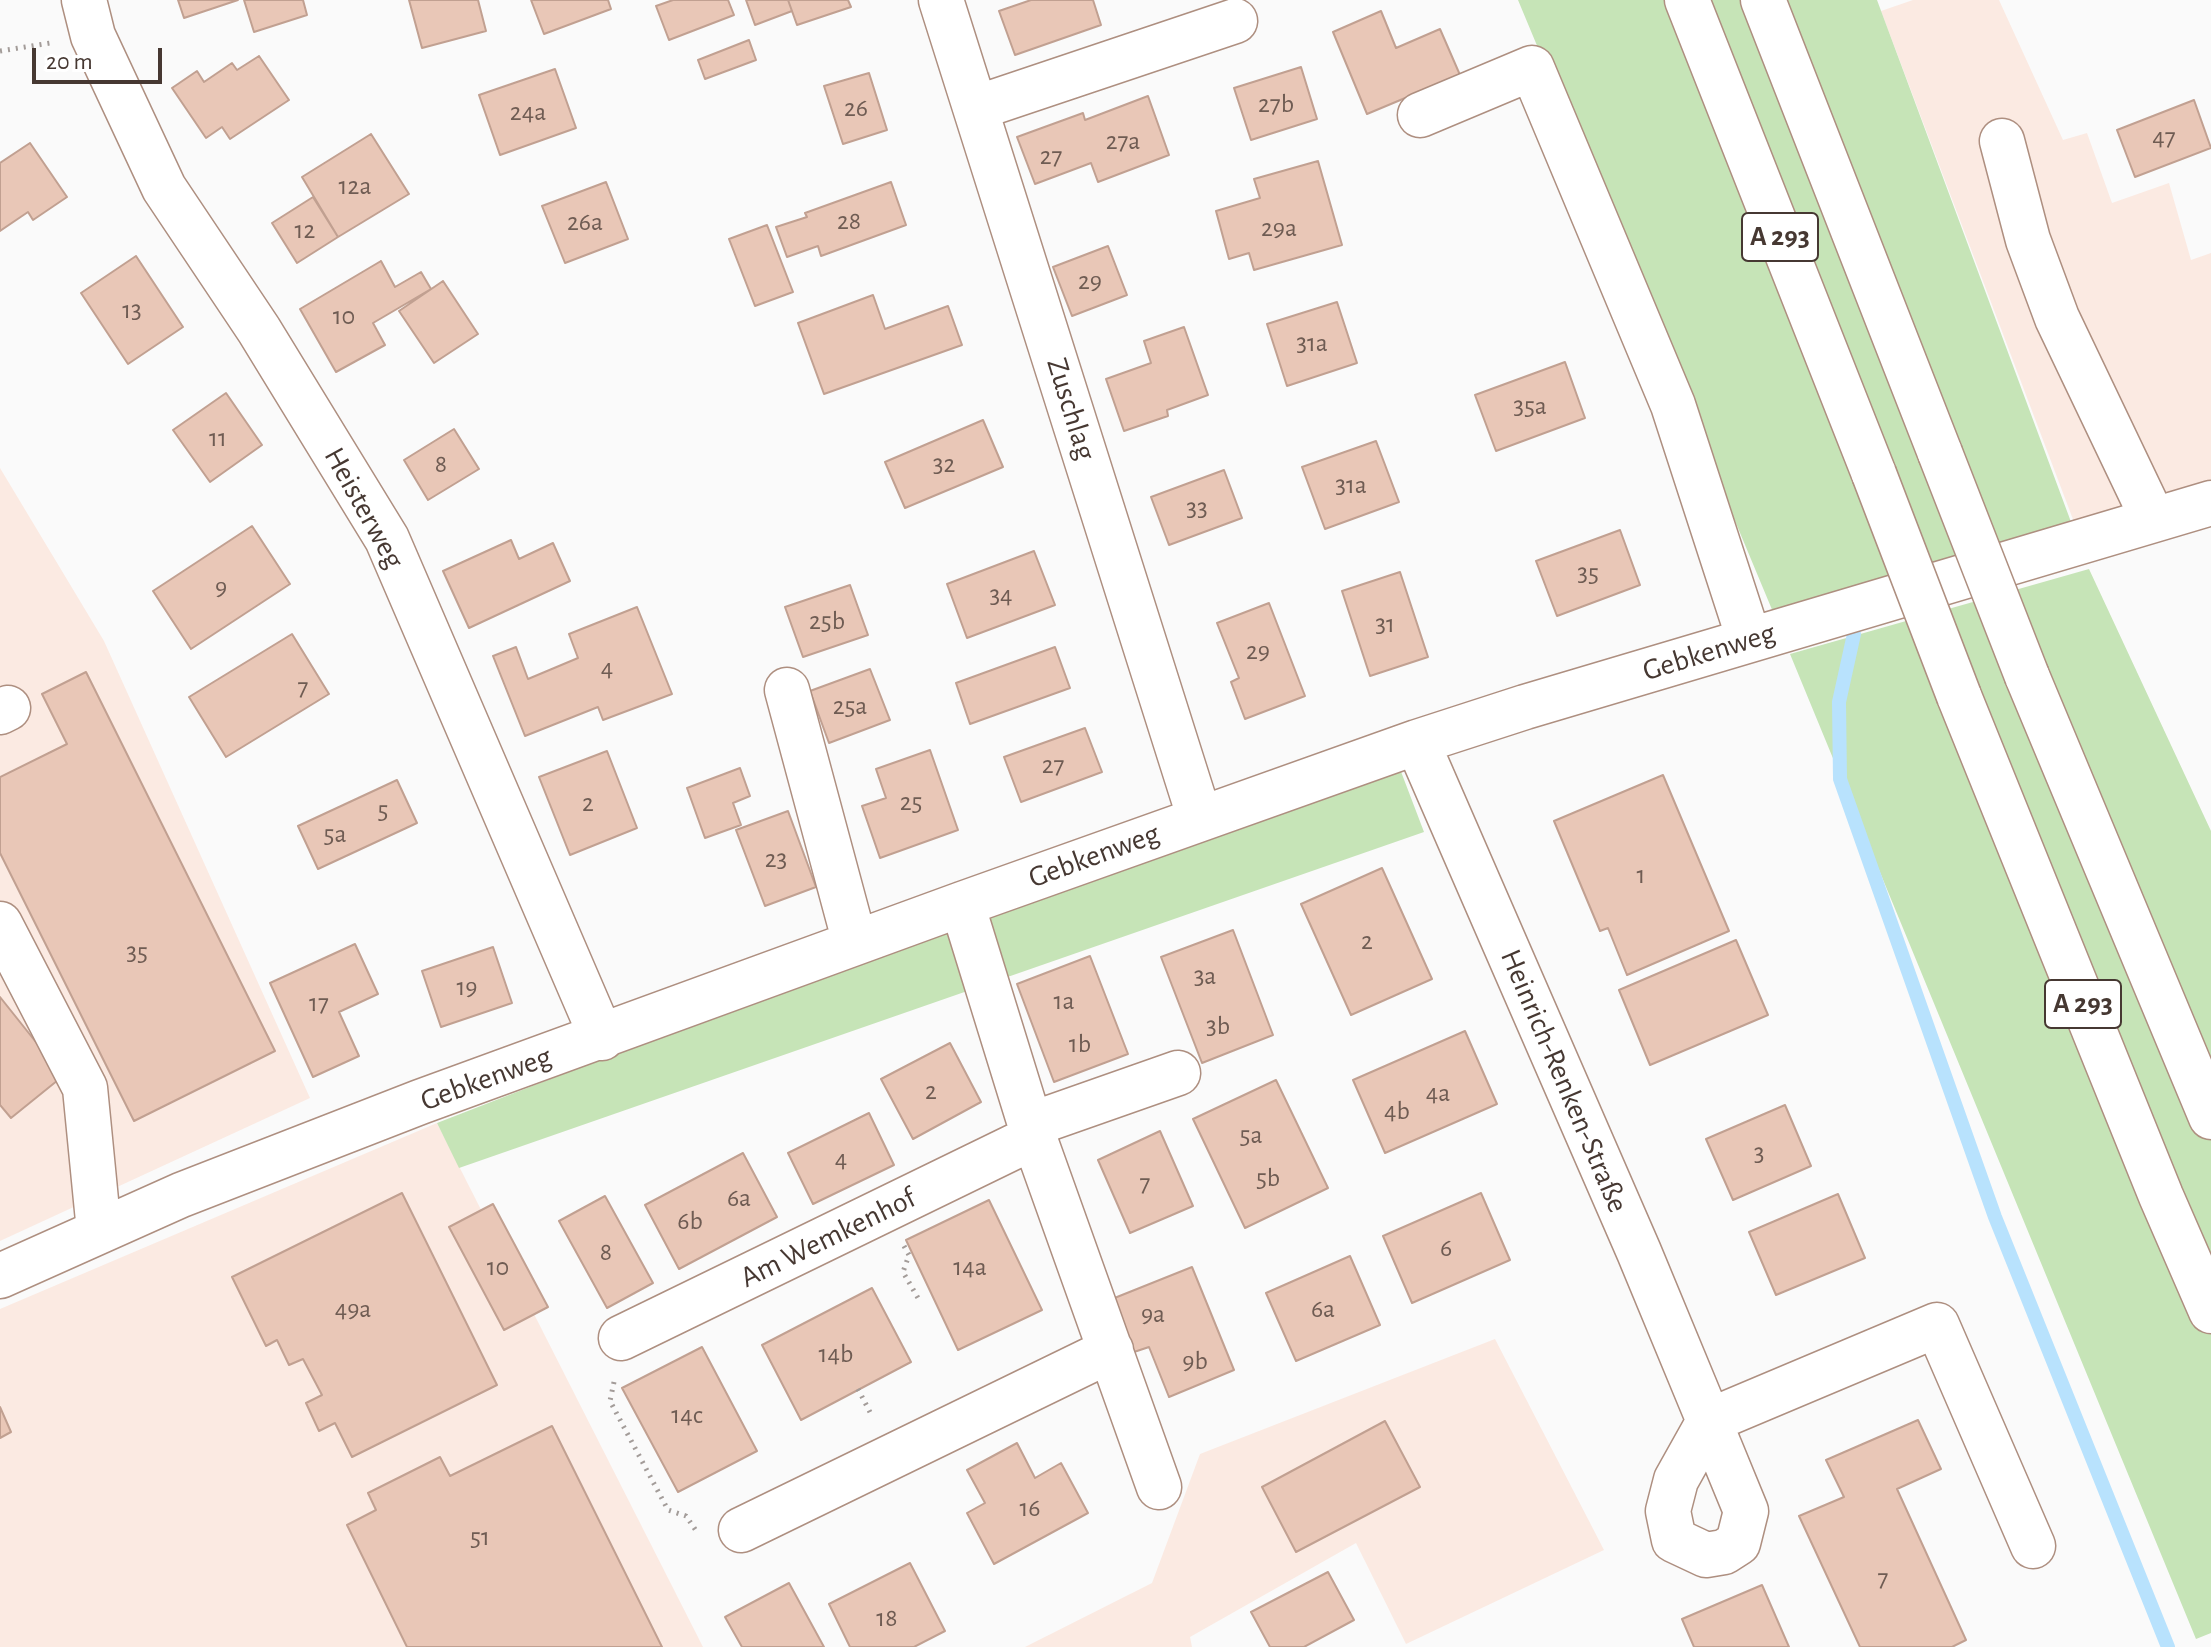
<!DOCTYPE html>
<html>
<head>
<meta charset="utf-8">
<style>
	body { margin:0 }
	#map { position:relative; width:2211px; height:1647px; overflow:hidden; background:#fafafa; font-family:"Alegreya Sans",sans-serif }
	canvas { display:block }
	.scale { position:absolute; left:32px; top:48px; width:130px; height:36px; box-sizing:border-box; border:4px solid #463832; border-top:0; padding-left:10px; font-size:24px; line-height:28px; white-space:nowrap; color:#463832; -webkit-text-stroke:6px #fff; paint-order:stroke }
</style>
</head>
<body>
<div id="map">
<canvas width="2211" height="1647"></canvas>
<div class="scale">20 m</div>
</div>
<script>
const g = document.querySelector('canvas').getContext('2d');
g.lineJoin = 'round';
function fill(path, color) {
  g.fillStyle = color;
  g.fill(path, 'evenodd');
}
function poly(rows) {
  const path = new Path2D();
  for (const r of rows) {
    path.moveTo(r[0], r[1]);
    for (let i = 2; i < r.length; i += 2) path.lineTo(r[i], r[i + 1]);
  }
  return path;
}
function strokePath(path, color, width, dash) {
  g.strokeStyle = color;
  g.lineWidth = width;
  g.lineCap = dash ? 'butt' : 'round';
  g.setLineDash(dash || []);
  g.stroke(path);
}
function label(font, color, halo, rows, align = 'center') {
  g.font = font + ' "Alegreya Sans",sans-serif';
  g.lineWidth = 6;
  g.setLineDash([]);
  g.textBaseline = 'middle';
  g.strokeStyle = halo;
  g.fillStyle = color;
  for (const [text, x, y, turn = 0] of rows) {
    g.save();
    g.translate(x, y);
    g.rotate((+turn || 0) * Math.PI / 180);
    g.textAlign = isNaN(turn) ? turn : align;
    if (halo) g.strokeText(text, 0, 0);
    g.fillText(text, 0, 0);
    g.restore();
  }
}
fill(poly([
	[1913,0,1999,0,2063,140,2087,133,2112,203,2169,183,2191,260,2211,253,2211,503,2077,530,1881,11],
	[0,468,104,641,310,1098,0,1241],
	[437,1123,703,1647,0,1647,0,1309],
	[1495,1339,1604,1550,1406,1644,1356,1543,1190,1637,1192,1647,1025,1647,1152,1583,1200,1454]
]), '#fbeae2');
fill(poly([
	[1518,0,1877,0,2074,530,1773,612],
	[2089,569,2211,831,2211,1633,2196,1639,1790,654],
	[1400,769,1424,832,459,1168,437,1123,967,917]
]), '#c6e4b7');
strokePath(poly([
	[1854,634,1839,702,1840,779,1995,1217,2168,1647]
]), '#b8e2fd', 14);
const building = poly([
	[178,0,238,0,184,18,178,0],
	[244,0,303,0,307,15,254,32,244,0],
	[409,0,478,0,486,31,422,48,409,0],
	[531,0,608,0,611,9,544,34,531,0],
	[673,0,728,0,734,15,669,40,656,6,673,0],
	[746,0,788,0,792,11,755,25,746,0],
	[788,0,848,0,851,7,797,25,788,0],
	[1031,0,1093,0,1101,25,1015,55,999,11,1031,0],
	[1381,11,1396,48,1440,29,1460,75,1367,114,1333,32,1381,11],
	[749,40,756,60,705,79,698,60,749,40],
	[259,56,289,100,230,139,222,127,206,138,172,88,197,71,204,82,232,63,237,70,259,56],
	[1301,67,1317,119,1251,140,1234,88,1301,67],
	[555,69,576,128,500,155,479,95,555,69],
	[869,73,887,130,843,144,824,86,869,73],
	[1148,96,1169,155,1098,182,1091,163,1035,184,1017,137,1083,113,1085,120,1148,96],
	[2194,100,2211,148,2135,177,2117,130,2194,100],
	[371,134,409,194,338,237,302,177,371,134],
	[30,143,67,197,33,220,28,212,0,231,0,163,30,143],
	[1318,161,1342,245,1254,270,1249,253,1229,259,1216,211,1260,198,1254,179,1318,161],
	[606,182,628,239,565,263,542,206,606,182],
	[891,182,906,225,821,256,818,246,787,257,776,227,807,217,805,213,891,182],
	[313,197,338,237,297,263,272,223,313,197],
	[767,225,793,292,755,306,729,239,767,225],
	[1108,246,1127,295,1072,316,1053,267,1108,246],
	[136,256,183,327,128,364,81,293,136,256],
	[381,261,395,287,421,272,431,289,373,323,385,345,336,372,300,309,381,261],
	[443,281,478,334,434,363,399,311,443,281],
	[873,295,885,329,948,306,962,345,824,394,798,323,873,295],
	[1337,302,1357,363,1287,386,1267,324,1337,302],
	[1184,327,1208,395,1167,410,1168,416,1124,431,1106,379,1151,363,1144,341,1184,327],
	[1565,362,1585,418,1496,451,1475,395,1565,362],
	[226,393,262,445,210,482,173,430,226,393],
	[983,420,1003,467,905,508,885,462,983,420],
	[454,429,479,469,428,500,404,460,454,429],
	[1376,441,1399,502,1325,529,1302,467,1376,441],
	[1224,470,1242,518,1169,545,1151,497,1224,470],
	[252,526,290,584,191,649,153,591,252,526],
	[1620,530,1640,585,1557,616,1536,561,1620,530],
	[511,540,519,559,553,543,570,581,469,628,443,571,511,540],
	[1034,551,1055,605,967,638,947,584,1034,551],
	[1400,572,1428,657,1370,676,1342,591,1400,572],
	[850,585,868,635,803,657,785,607,850,585],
	[1269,603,1305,696,1245,719,1231,682,1239,678,1217,623,1269,603],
	[637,607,672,694,603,720,598,707,525,736,493,656,516,647,528,679,578,658,569,634,637,607],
	[292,634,329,694,226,757,189,697,292,634],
	[1055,647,1070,688,970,724,956,683,1055,647],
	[870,669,890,720,829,743,810,691,870,669],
	[86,672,275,1051,134,1121,0,853,0,777,67,744,42,694,86,672],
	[1085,728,1102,772,1021,802,1004,757,1085,728],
	[930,750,958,830,880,858,862,806,886,798,876,769,930,750],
	[607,751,637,828,570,855,539,777,607,751],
	[740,768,750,796,733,803,741,825,705,838,687,788,740,768],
	[1663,775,1729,931,1627,975,1608,928,1600,931,1554,821,1663,775],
	[397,780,417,823,318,869,298,826,397,780],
	[788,811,816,887,765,906,736,830,788,811],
	[1382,868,1432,979,1351,1015,1301,904,1382,868],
	[1233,930,1273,1035,1202,1063,1161,957,1233,930],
	[1736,940,1768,1015,1650,1065,1619,990,1736,940],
	[355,944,378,994,339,1012,359,1056,313,1077,270,983,355,944],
	[493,947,512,1003,441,1027,422,971,493,947],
	[1090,956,1128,1054,1054,1082,1017,984,1090,956],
	[0,997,63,1076,11,1118,0,1105,0,997],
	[1465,1031,1497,1104,1385,1153,1353,1080,1465,1031],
	[950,1043,981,1102,913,1139,881,1079,950,1043],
	[1276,1080,1328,1188,1245,1228,1193,1119,1276,1080],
	[1785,1105,1811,1166,1733,1200,1706,1139,1785,1105],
	[869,1113,894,1165,813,1204,788,1153,869,1113],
	[1160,1131,1193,1206,1130,1233,1098,1160,1160,1131],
	[743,1153,777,1217,679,1269,645,1205,743,1153],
	[402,1193,497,1385,352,1457,335,1423,319,1431,306,1403,322,1395,303,1359,289,1365,277,1340,266,1346,232,1277,402,1193],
	[1481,1193,1510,1260,1412,1303,1383,1236,1481,1193],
	[1838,1194,1865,1258,1776,1295,1749,1232,1838,1194],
	[605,1196,653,1283,607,1308,559,1221,605,1196],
	[989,1200,1042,1310,958,1350,906,1240,989,1200],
	[493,1204,548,1307,504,1330,449,1227,493,1204],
	[1350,1256,1380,1325,1296,1361,1266,1293,1350,1256],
	[1192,1267,1234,1370,1169,1397,1149,1347,1134,1352,1112,1299,1192,1267],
	[872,1288,911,1362,801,1420,762,1345,872,1288],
	[702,1347,757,1451,678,1492,622,1388,702,1347],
	[0,1407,11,1432,0,1438,0,1407],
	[1918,1420,1941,1469,1897,1489,1966,1640,1952,1647,1860,1647,1799,1516,1844,1497,1826,1460,1918,1420],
	[1385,1421,1420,1487,1296,1552,1262,1487,1385,1421],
	[552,1426,662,1647,407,1647,347,1525,376,1510,368,1493,440,1457,450,1476,552,1426],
	[1017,1443,1035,1478,1061,1463,1088,1513,994,1564,967,1513,985,1503,967,1470,1017,1443],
	[910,1563,945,1631,914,1647,850,1647,829,1604,910,1563],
	[1328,1572,1354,1620,1304,1647,1270,1647,1251,1612,1328,1572],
	[789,1583,824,1647,742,1647,725,1617,789,1583],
	[1762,1585,1789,1647,1694,1647,1682,1619,1762,1585]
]);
fill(building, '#e9c7b7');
strokePath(building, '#c1a091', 2);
const minor = poly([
	[84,0,93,36,164,188,259,330,387,539,602,1038],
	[941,0,1200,819],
	[976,108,1235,21],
	[1420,115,1532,68,1673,405,1749,639],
	[2002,141,2028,240,2057,318,2153,519],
	[787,690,855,943],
	[0,712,8,708],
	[1417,742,1639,1252,1709,1421,1746,1511,1738,1543,1724,1552,1706,1555,1674,1540,1668,1511,1676,1480,1709,1421,1937,1325,2033,1546],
	[962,904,1034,1137,1159,1487],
	[0,924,85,1088,99,1231],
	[1030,1125,1178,1073],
	[0,1276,181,1195,420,1102,962,904,1417,742,1525,707,2211,503],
	[621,1338,1034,1137],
	[741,1530,1111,1350]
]);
const highway = poly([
	[1687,0,1874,474],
	[1763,0,1940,453],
	[2027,676,2211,1117],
	[1959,696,2161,1196,2211,1311]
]);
strokePath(minor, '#ae8f80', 47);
strokePath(highway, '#ae8f80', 47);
strokePath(poly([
	[0,51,50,43],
	[904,1246,909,1255,903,1272,918,1298],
	[614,1382,610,1401,668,1510,686,1516,697,1532],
	[858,1389,872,1416]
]), '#a39c99', 5, [2, 6]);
strokePath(minor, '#fff', 44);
strokePath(highway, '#fff', 44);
const highwayBridge = poly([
	[1940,453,2027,676],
	[1874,474,1959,696]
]);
strokePath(highwayBridge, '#ae8f80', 47, []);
strokePath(highwayBridge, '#fff', 44);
label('26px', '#6f5c53', null, [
	["27b",1276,104],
	["26",856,108],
	["24a",528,112],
	["47",2164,137],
	["27a",1123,141],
	["27",1051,156],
	["12a",355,186],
	["28",849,221],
	["26a",585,222],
	["29a",1279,228],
	["12",305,230],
	["29",1090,281],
	["13",132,310],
	["10",344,316],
	["31a",1312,343],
	["35a",1530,406],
	["11",218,438],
	["8",441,464],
	["32",944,464],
	["31a",1351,485],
	["33",1197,508],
	["35",1588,573],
	["9",221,587],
	["34",1001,595],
	["25b",827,621],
	["31",1385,624],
	["29",1258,651],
	["4",607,668],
	["7",303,687],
	["25a",850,706],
	["27",1053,765],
	["25",911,802],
	["2",588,803],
	["5",383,810],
	["5a",335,834],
	["23",776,859],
	["1",1641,875],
	["2",1367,941],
	["35",137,952],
	["3a",1205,976],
	["19",467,987],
	["1a",1064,1001],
	["17",319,1003],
	["3b",1218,1026],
	["1b",1080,1044],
	["2",931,1091],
	["4a",1438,1093],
	["4b",1397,1111],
	["5a",1251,1135],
	["3",1759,1153],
	["4",841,1159],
	["5b",1268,1178],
	["7",1145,1183],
	["6a",739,1198],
	["6b",690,1221],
	["6",1446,1248],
	["8",606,1252],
	["10",498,1267],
	["14a",970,1267],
	["49a",353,1309],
	["6a",1323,1309],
	["9a",1153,1314],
	["14b",836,1354],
	["9b",1195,1361],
	["14c",687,1415],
	["16",1030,1508],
	["51",480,1537],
	["7",1883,1578],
	["18",887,1618]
]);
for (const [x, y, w] of [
	[1780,237,76],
	[2083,1004,76]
]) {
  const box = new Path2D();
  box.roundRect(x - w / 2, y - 24, w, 48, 6);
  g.fillStyle = '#fff';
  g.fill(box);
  strokePath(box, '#463832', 2);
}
label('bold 28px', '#463832', null, [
	["A 293",1780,237],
	["A 293",2083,1004]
]);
label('30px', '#463832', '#fff', [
	["Zuschlag",1071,409,73],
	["Heisterweg",364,508,61],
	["Gebkenweg",1709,652,-17],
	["Gebkenweg",1094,856,-20],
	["Gebkenweg",486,1079,-20],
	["Heinrich-Renken-Straße",1564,1081,67],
	["Am Wemkenhof",828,1238,-26]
]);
</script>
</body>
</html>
